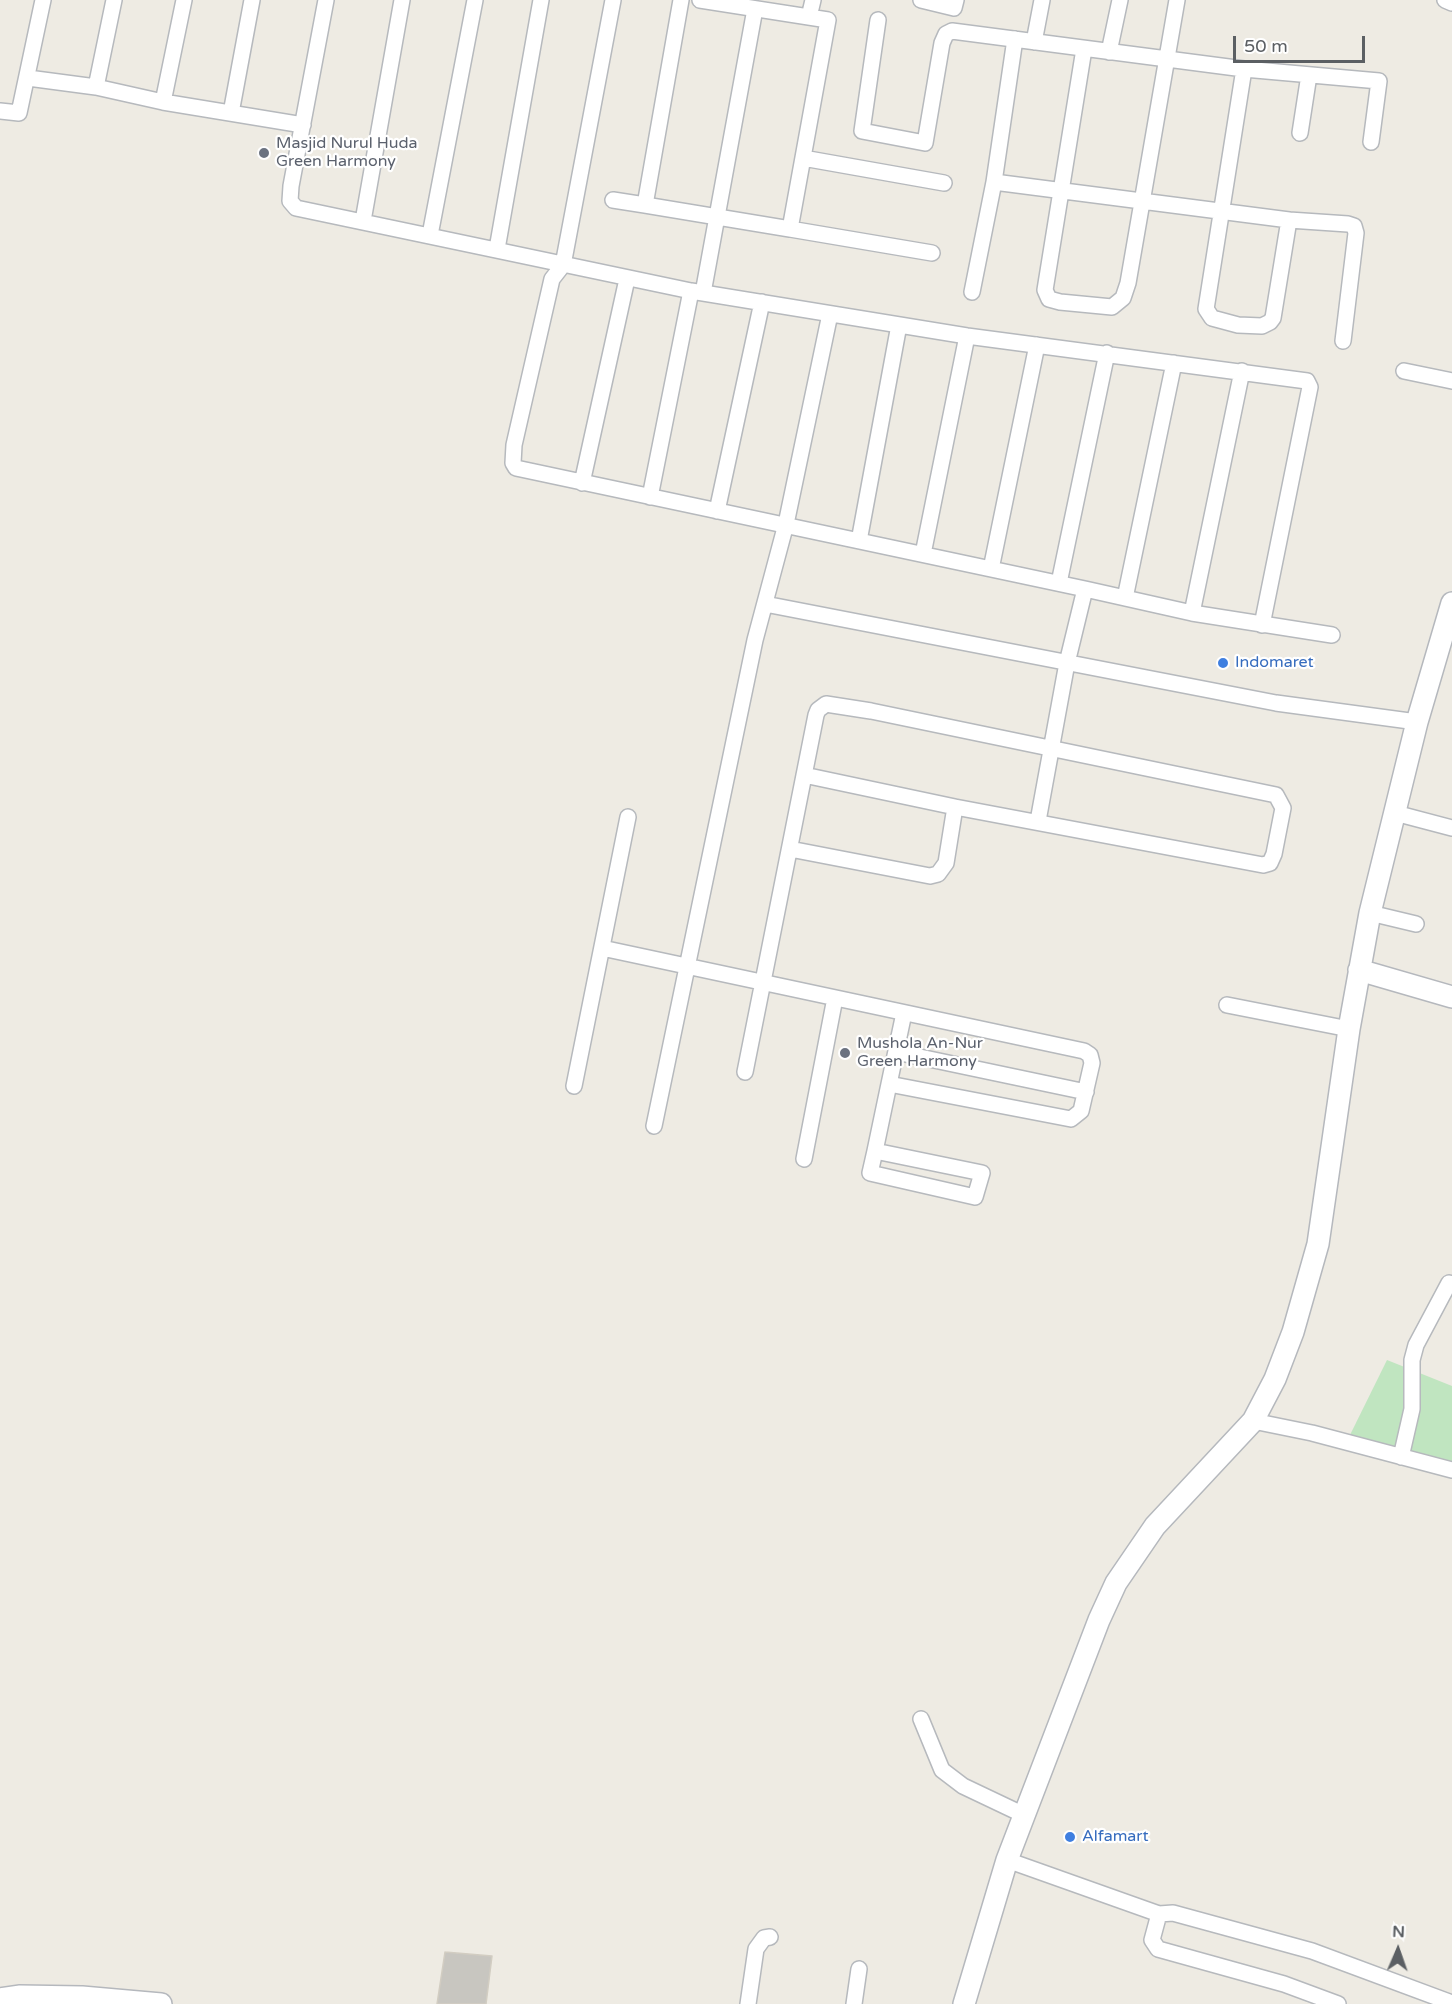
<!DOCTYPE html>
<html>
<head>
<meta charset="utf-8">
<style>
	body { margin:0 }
	#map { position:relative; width:1452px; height:2004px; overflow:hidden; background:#eeebe3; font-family:"Varela Round",sans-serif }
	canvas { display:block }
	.north { position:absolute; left:1368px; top:1920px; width:60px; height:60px; -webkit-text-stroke:4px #fff; paint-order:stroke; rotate:2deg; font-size:16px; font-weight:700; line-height:24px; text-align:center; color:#5b5f63 }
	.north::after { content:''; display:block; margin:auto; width:21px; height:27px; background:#5b5f63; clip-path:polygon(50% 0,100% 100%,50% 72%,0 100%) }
	.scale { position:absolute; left:1233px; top:36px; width:132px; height:27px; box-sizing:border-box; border:3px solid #5b5f63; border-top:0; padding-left:8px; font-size:18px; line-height:21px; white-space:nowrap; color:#5b5f63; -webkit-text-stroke:4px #fff; paint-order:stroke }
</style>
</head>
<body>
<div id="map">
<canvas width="1452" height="2004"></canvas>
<div class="north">N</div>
<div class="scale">50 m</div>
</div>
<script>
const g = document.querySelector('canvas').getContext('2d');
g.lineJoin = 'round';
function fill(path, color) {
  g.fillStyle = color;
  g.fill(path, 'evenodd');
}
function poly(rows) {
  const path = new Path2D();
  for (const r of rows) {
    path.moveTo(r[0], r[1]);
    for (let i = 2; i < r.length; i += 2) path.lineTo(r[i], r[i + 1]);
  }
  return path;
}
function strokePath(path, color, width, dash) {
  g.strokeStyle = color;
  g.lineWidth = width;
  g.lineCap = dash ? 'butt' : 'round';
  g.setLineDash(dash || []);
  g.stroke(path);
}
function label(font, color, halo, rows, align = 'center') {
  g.font = font + ' "Varela Round",sans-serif';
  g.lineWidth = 4.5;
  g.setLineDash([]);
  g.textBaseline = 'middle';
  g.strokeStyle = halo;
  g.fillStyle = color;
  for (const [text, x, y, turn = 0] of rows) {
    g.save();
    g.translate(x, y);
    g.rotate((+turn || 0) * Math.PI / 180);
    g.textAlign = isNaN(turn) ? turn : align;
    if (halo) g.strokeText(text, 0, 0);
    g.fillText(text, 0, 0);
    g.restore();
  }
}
fill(poly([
	[1387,1360,1452,1386,1452,1464,1349,1437]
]), '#c0e5c0');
const building = poly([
	[445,1952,492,1956,486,2004,437,2004,445,1952]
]);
fill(building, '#c8c6c0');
strokePath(building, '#d2cdc2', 1.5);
const street = poly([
	[326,0,291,186,290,201,296,208,691,291,967,336,1307,381,1310,387,1262,625],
	[613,0,563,265,552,279,514,445,513,463,516,468,1085,589],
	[681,0,645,205,790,229,828,20,700,0],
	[921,0,954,8,956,0],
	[1445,0,1452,3],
	[809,17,813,0],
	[878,20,862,131,925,143,942,43,946,34,952,31,1244,69,1379,81,1371,142],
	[1034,42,1042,0],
	[1084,49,1045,290,1049,299,1060,302,1112,307,1123,298,1128,283,1177,0],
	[1109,52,1120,0],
	[1244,69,1206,309,1212,318,1238,325,1262,326,1270,322,1273,318,1289,220],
	[28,78,96,87,163,102,303,125],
	[96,87,114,0],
	[163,102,184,0],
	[0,111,19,113,43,0],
	[231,113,252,0],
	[1300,133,1309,75],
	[803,158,944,183],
	[994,182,1015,39],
	[613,200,645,205],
	[363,221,402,0],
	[790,229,932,253],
	[430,235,475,0],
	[497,249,541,0],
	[972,292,994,182,1289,220,1348,224,1354,226,1356,233,1343,341],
	[703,293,755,9],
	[1404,371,1452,381],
	[582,483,627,279],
	[650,497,691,291],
	[717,511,762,302],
	[859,541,899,325],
	[923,554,967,336],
	[991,569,1037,345],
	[1059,583,1107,353],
	[1125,598,1174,363],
	[765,604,1276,703,1417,722],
	[1192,613,1242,371],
	[1395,813,1452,828],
	[1038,821,1067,663,1085,589,1192,613,1332,635],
	[790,849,930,876,938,874,946,863,955,807,804,775],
	[1370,913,1416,924],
	[602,948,1084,1051,1090,1055,1092,1063,1081,1111,1071,1119,889,1084,904,1013],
	[1227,1005,1349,1029],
	[896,1052,1086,1092],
	[745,1072,816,715,818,710,826,704,871,711,1276,795,1283,808,1274,854,1270,863,1263,865,955,807],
	[574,1086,628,817],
	[654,1126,755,640,786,524,830,314],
	[875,1151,982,1173,975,1197,870,1173,875,1151,889,1084],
	[804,1159,835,998],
	[1253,1421,1312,1433,1452,1470],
	[1401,1457,1412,1409,1412,1360,1416,1345,1449,1283],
	[921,1719,942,1770,963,1786,1024,1815],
	[1007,1860,1159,1914,1173,1913,1312,1951,1452,2003],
	[1159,1914,1152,1940,1158,1949,1284,1984,1338,2004],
	[748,2004,756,1949,764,1938,770,1937],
	[854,2004,859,1969]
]);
const secondary = poly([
	[1359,970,1452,997],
	[0,1999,19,1996,82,1997,161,2004],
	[964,2004,1007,1860,1099,1620,1116,1583,1155,1526,1253,1421,1275,1379,1293,1332,1318,1244,1349,1029,1370,913,1417,722,1452,603]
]);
strokePath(street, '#b6b9bd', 18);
strokePath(secondary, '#b5b8bd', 24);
strokePath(street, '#fff', 15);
strokePath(secondary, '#fff', 21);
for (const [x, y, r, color] of [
	[264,153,6,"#6b7280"],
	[1223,663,6,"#3f7fe0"],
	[845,1053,6,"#6b7280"],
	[1070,1837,6,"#3f7fe0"]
]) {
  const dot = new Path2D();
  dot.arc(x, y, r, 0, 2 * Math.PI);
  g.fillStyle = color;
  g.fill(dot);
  strokePath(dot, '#fff', 2);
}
label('16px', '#5b616d', '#fff', [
	["Masjid Nurul Huda",276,144],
	["Green Harmony",276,162],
	["Mushola An-Nur",857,1044],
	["Green Harmony",857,1062]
], 'left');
label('16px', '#366cbe', '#fff', [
	["Indomaret",1235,663],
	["Alfamart",1082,1837]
], 'left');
</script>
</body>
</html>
